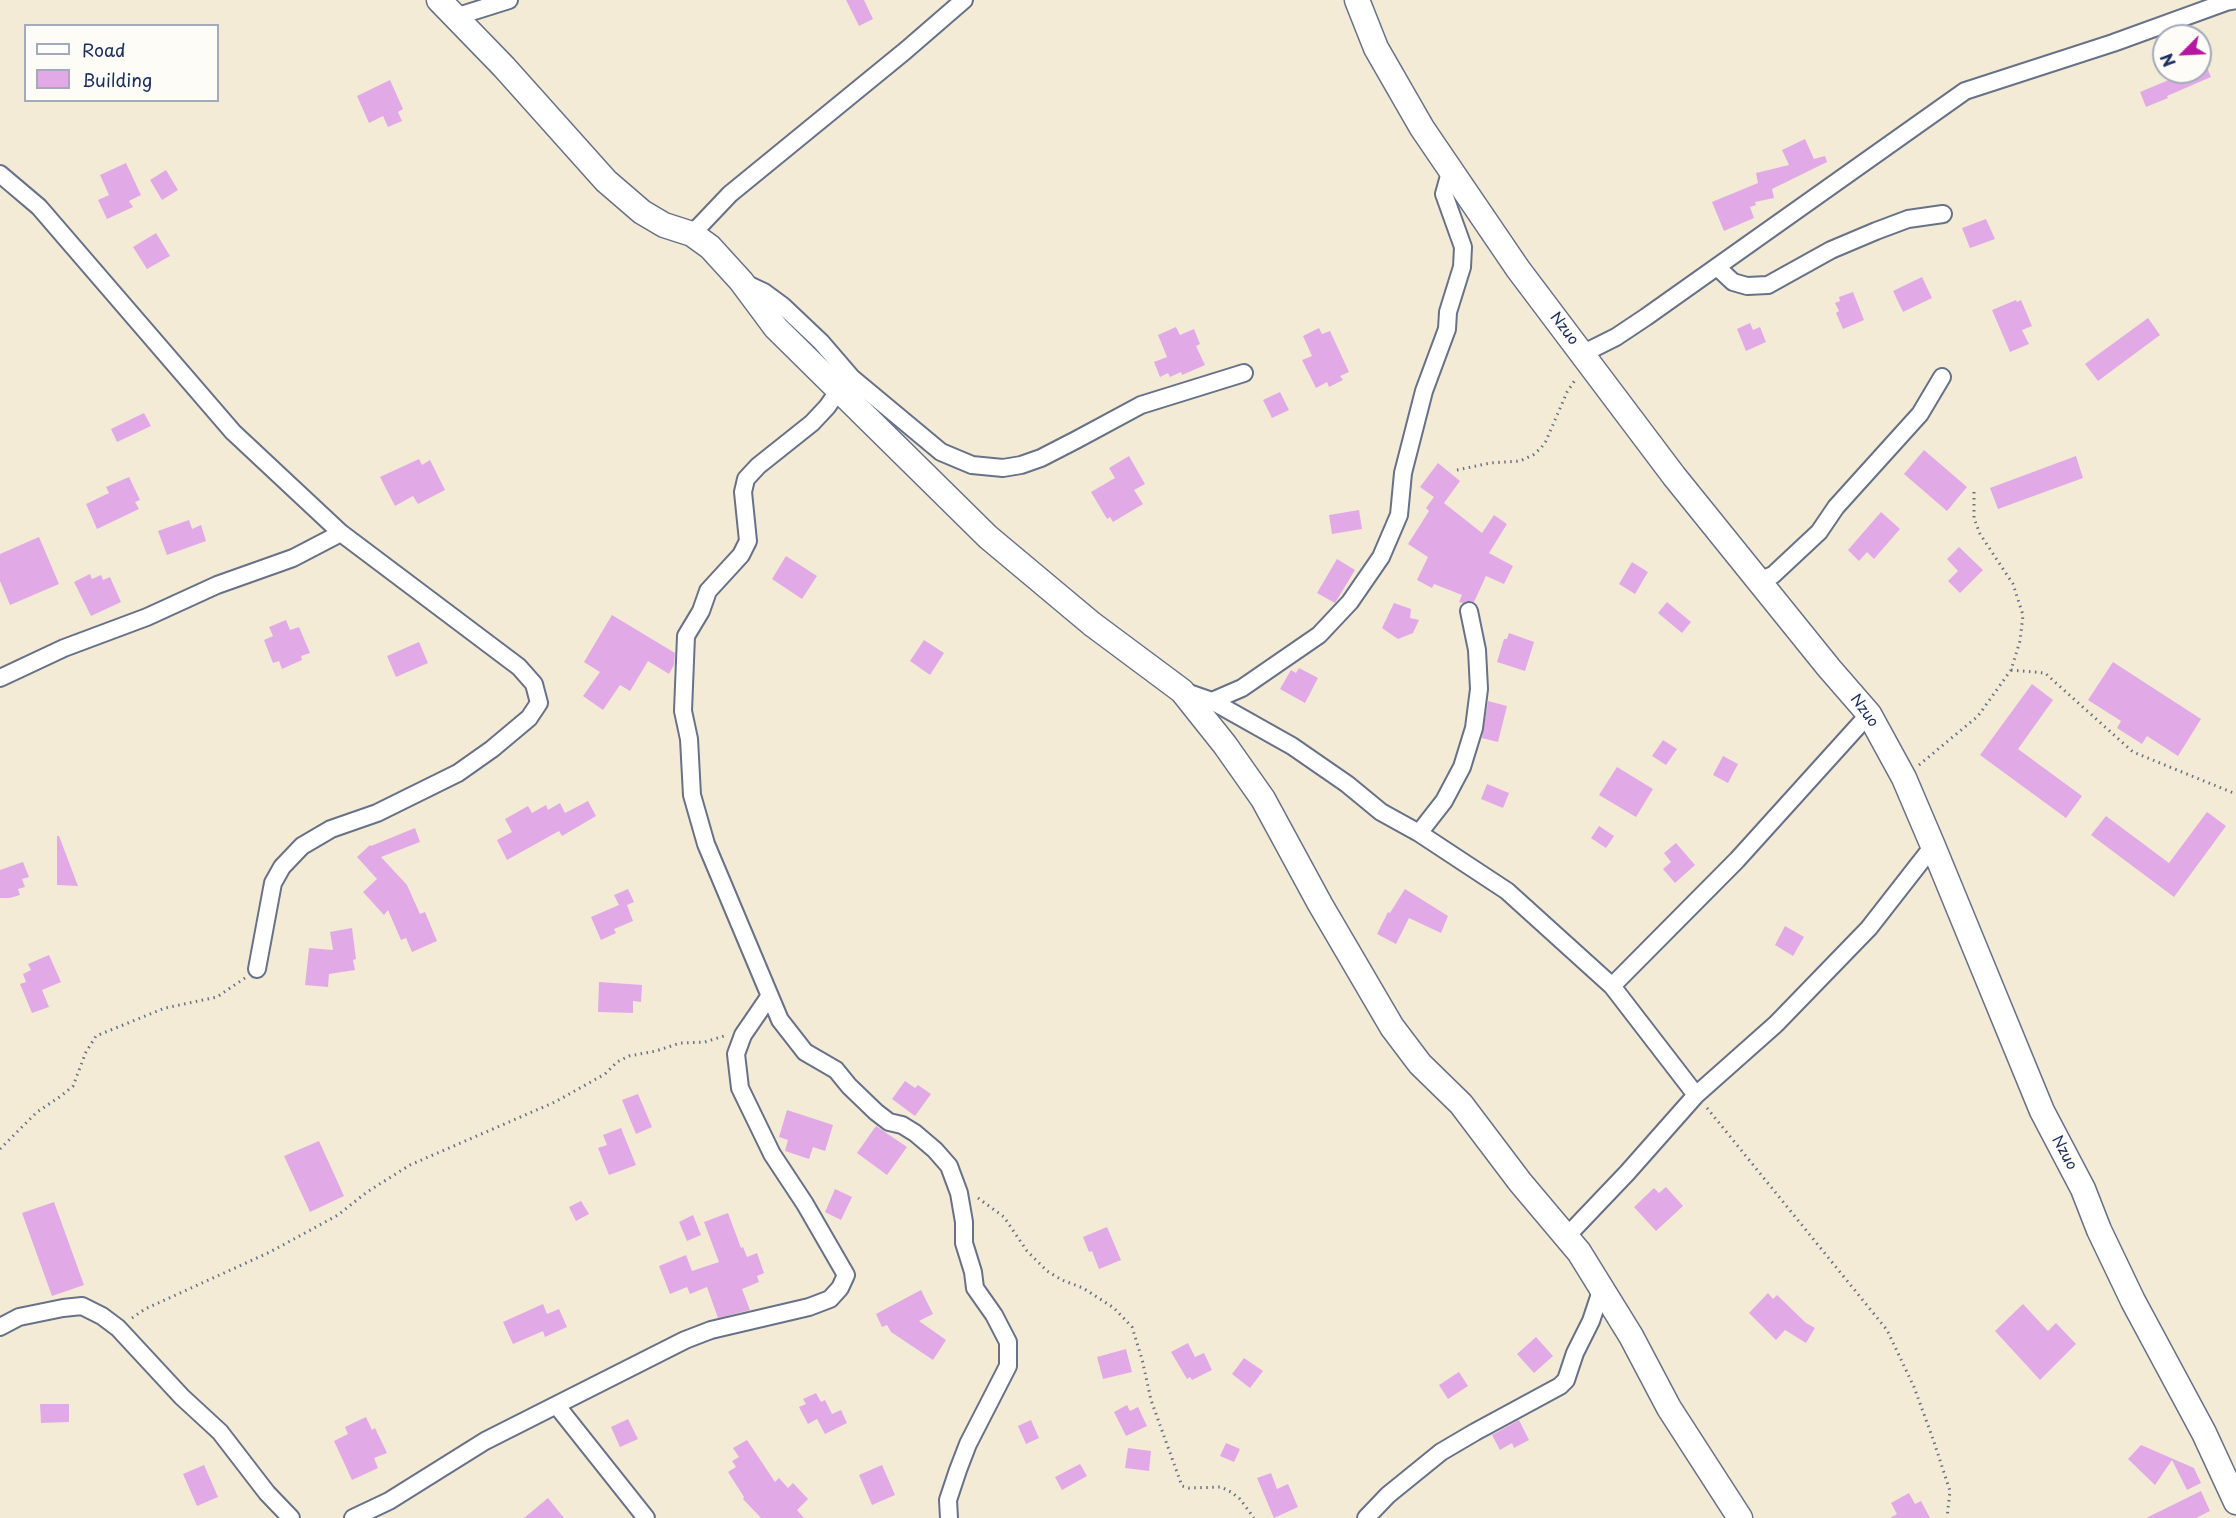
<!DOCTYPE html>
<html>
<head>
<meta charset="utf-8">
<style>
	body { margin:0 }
	#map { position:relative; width:2236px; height:1518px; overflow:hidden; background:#f3ebd5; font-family:"Playpen Sans",sans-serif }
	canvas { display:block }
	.legend { position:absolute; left:24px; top:24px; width:195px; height:78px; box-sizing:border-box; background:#fdfcf7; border:2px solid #a3aaba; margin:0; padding:8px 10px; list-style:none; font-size:18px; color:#1b2f5e }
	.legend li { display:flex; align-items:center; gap:12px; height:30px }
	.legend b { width:30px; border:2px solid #a3aaba }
	.north { position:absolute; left:2152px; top:24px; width:60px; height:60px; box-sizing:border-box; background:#fdfcf7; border:2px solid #a3aaba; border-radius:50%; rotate:246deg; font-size:16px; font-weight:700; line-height:24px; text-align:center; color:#1b2f5e }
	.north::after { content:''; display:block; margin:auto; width:21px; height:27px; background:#b5179e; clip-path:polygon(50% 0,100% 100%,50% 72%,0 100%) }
</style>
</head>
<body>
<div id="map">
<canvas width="2236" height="1518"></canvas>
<ul class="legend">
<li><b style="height:8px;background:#fff"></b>Road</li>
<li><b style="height:16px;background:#e1aae7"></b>Building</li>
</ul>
<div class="north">N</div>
</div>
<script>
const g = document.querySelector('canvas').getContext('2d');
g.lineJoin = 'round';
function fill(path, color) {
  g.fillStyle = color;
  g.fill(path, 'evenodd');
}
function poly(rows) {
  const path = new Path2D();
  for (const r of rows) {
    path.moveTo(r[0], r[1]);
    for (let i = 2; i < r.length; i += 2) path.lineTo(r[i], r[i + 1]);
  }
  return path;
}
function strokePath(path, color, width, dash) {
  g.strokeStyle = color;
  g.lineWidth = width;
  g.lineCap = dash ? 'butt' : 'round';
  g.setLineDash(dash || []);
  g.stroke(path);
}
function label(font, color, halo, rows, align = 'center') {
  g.font = font + ' "Playpen Sans",sans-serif';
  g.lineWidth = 6;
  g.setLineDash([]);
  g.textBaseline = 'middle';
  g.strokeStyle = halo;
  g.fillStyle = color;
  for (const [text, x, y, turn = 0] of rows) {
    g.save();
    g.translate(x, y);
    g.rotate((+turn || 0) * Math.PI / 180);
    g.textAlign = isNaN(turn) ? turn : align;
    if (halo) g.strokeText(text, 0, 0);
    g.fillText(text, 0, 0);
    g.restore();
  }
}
fill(poly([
	[846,0,864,0,873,19,859,26],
	[2206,65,2211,77,2167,96,2168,98,2146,107,2140,92,2188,72,2200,72,2200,67],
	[390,80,403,109,398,112,402,121,388,127,383,116,369,123,357,96],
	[1805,139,1814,159,1825,156,1827,162,1772,189,1774,198,1755,202,1756,205,1750,207,1754,218,1724,231,1712,202,1758,183,1756,173,1789,165,1782,150],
	[126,163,141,195,129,201,133,207,107,219,98,200,109,195,100,175],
	[166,170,178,190,162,200,150,180],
	[1986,219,1995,239,1970,248,1962,228],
	[156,233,170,256,147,269,133,247],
	[1922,277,1932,298,1903,312,1893,291],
	[1853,292,1864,320,1843,329,1836,313,1839,311,1835,303,1840,301,1839,297],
	[2016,300,2017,302,2021,300,2032,326,2022,330,2029,344,2010,352,1992,310],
	[2148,318,2160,335,2098,381,2085,364],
	[1750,323,1753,330,1760,327,1766,342,1746,351,1737,329],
	[1176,327,1180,335,1194,329,1200,344,1196,346,1205,365,1182,375,1181,372,1170,377,1168,373,1160,377,1154,362,1167,357,1158,335],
	[1319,328,1322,334,1330,331,1349,372,1340,376,1343,380,1329,387,1327,382,1316,388,1302,360,1312,356,1303,336],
	[1280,392,1289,410,1272,418,1263,400],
	[144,413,151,426,117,442,111,429],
	[1924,450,1967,487,1947,511,1904,474],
	[1129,456,1145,484,1134,490,1143,504,1113,522,1110,517,1107,519,1091,492,1115,478,1109,468],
	[2076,456,2083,478,1998,509,1990,488],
	[419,459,422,465,430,460,445,490,418,504,413,496,395,506,380,477],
	[1438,463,1460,481,1444,503,1482,533,1494,515,1507,524,1489,553,1513,566,1504,584,1486,576,1474,602,1467,601,1462,603,1459,602,1462,595,1434,584,1432,588,1417,580,1428,557,1408,544,1429,511,1426,508,1434,497,1420,487],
	[129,477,140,500,135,502,139,509,97,529,86,504,109,493,106,487],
	[1359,510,1362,529,1332,534,1329,515],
	[1881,512,1900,529,1874,559,1867,552,1859,561,1848,550],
	[189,520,192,529,201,525,206,541,167,555,158,531],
	[39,537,59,584,10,605,0,581,0,554],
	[1959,547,1983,570,1960,593,1948,581,1958,571,1947,559],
	[786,556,817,576,802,599,772,579],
	[1337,559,1355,570,1335,603,1317,593],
	[1632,562,1648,572,1635,594,1619,584],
	[90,574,92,579,101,575,103,580,110,577,121,602,91,616,74,582],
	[1667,602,1691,622,1682,633,1658,613],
	[1394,603,1411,609,1410,618,1419,620,1413,633,1398,639,1382,628],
	[612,615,675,653,674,665,669,674,648,661,630,691,620,685,603,710,583,696,600,672,584,662],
	[286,620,290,630,299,627,310,653,301,656,302,660,282,669,279,661,273,663,264,640,273,636,269,627],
	[1509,633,1534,642,1525,671,1497,662,1504,639,1507,639],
	[924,640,944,653,930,675,910,661],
	[419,642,428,663,396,677,387,656],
	[2113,662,2201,719,2178,756,2147,736,2142,744,2117,728,2121,721,2088,700],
	[1299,668,1318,678,1305,703,1280,689,1291,670,1296,673],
	[2032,684,2053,700,2018,749,2082,796,2066,818,1980,755],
	[1488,701,1507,706,1498,742,1482,738],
	[1663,740,1677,749,1666,765,1652,756],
	[1723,756,1738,764,1728,783,1713,775],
	[1617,767,1653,789,1636,817,1599,795],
	[1487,784,1509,793,1503,808,1481,799],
	[588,801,596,816,562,836,559,831,507,860,497,840,512,832,505,819,528,806,532,813,546,805,548,810,560,803,565,813],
	[2207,812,2226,826,2174,897,2091,835,2106,816,2169,863],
	[1599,826,1614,836,1606,848,1591,838],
	[415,828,420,842,381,857,407,885,420,914,425,912,437,941,412,952,406,938,401,940,388,910,384,915,363,892,377,879,357,857,370,845,371,846],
	[57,836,59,836,78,886,57,885],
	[1676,843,1695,865,1675,883,1663,869,1671,862,1664,853],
	[23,862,29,877,22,879,25,887,18,889,20,895,10,898,0,898,0,870],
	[628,889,634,902,627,905,633,921,614,929,616,933,601,940,591,917,619,905,614,895],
	[1405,889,1448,916,1441,933,1409,918,1396,944,1377,934,1388,912,1390,913],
	[1785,926,1804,937,1793,956,1775,945],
	[352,928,356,959,353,960,355,970,329,974,328,987,305,985,309,948,333,950,330,932],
	[49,955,61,982,42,990,49,1007,32,1013,20,984,26,982,23,974,31,970,28,964],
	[599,982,642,985,641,1002,633,1001,633,1013,598,1012],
	[905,1081,915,1088,918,1085,931,1094,915,1116,892,1099],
	[638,1094,652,1127,636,1134,622,1100],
	[787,1110,833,1125,825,1151,813,1147,809,1159,785,1151,788,1140,779,1137],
	[876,1126,907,1147,887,1175,857,1153],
	[621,1128,636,1165,609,1175,598,1148,607,1145,603,1135],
	[319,1141,344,1196,310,1212,284,1156],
	[1666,1187,1683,1206,1656,1231,1634,1207,1654,1188,1659,1193],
	[835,1189,852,1197,841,1220,825,1212],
	[581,1201,589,1214,576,1221,569,1207],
	[54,1202,84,1285,52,1296,22,1213],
	[728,1213,741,1248,743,1247,747,1257,757,1253,764,1273,757,1276,759,1282,742,1289,750,1310,718,1318,707,1287,690,1294,687,1287,670,1294,659,1266,686,1255,692,1271,719,1262,704,1222],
	[693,1215,701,1235,687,1241,679,1222],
	[1107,1227,1121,1260,1099,1269,1092,1251,1089,1252,1083,1237],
	[921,1290,933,1314,919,1321,946,1340,933,1360,891,1332,887,1325,882,1327,876,1314],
	[1768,1293,1773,1299,1777,1295,1806,1323,1815,1328,1806,1343,1785,1330,1776,1340,1749,1313],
	[543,1304,547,1314,559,1309,567,1327,545,1337,543,1331,513,1344,503,1322],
	[2023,1304,2048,1331,2056,1323,2076,1344,2040,1380,1995,1331],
	[1536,1337,1553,1356,1534,1373,1517,1354],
	[1188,1343,1195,1357,1204,1353,1212,1370,1192,1380,1190,1377,1187,1379,1171,1352],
	[1126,1349,1132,1372,1103,1379,1097,1357],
	[1244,1358,1263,1371,1250,1388,1232,1374],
	[1459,1372,1468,1386,1448,1399,1439,1385],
	[816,1393,821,1402,825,1400,832,1414,841,1410,847,1423,825,1434,817,1419,808,1424,799,1407,806,1404,803,1399],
	[40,1404,69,1404,69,1422,41,1423],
	[1127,1405,1130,1411,1138,1407,1147,1426,1126,1436,1114,1412],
	[366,1417,372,1430,375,1428,387,1453,374,1458,378,1468,352,1480,334,1441,348,1434,345,1427],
	[628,1419,638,1439,620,1447,611,1427],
	[1031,1420,1039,1438,1026,1444,1018,1426],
	[1519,1420,1529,1440,1514,1448,1512,1443,1500,1450,1492,1435],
	[747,1440,775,1482,779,1478,788,1488,793,1483,808,1499,797,1510,804,1518,761,1518,743,1499,744,1497,728,1472,736,1467,732,1461,739,1457,733,1448],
	[1226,1443,1240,1449,1234,1462,1220,1456],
	[2141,1445,2194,1468,2201,1483,2187,1490,2172,1460,2155,1485,2128,1459],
	[1128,1448,1151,1451,1149,1471,1125,1468],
	[1080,1464,1087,1476,1062,1490,1055,1477],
	[204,1465,218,1497,197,1506,183,1474],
	[882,1465,895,1495,872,1505,859,1475],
	[1271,1473,1277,1489,1288,1484,1298,1507,1274,1518,1257,1478],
	[2201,1491,2210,1511,2196,1518,2146,1518],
	[1909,1493,1915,1504,1921,1501,1930,1518,1890,1518,1897,1514,1891,1503],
	[548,1498,564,1518,524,1518]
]), '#e1aae7');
const street = poly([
	[455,17,509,0],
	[0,174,39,207,233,432,341,533,519,667,534,684,539,703,529,718,492,749,458,773,377,813,331,829,302,846,282,867,273,883,257,969],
	[692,234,730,194,905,51,964,0],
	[1718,268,1733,282,1747,286,1768,285,1831,250,1876,231,1908,219,1943,214],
	[747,284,764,292,783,306,821,342,852,378,941,452,972,465,1003,468,1021,465,1041,458,1076,440,1141,405,1244,373],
	[1582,354,1616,337,1646,317,1965,91,2113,43,2226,2,2236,0],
	[839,390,827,407,812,423,758,466,746,479,743,492,748,541,741,555,708,591,701,611,686,636,683,711,689,739,692,795,706,844,780,1020,805,1052,836,1070,849,1086,876,1112,889,1122,902,1125,915,1133,935,1150,949,1166,959,1193,964,1222,964,1243,973,1272,975,1288,994,1315,1008,1342,1008,1366,968,1444,958,1470,948,1500,949,1518],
	[1758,581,1773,575,1819,532,1836,507,1920,414,1942,377],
	[0,678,64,648,147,617,217,585,293,558,341,533],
	[1183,691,1212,701,1292,746,1347,784,1381,812,1419,833,1507,891,1612,986,1696,1095],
	[1212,701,1242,688,1319,635,1350,602,1381,557,1399,515,1403,473,1424,391,1447,329,1448,312,1462,267,1463,247,1444,194,1451,169],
	[1419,833,1444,801,1462,767,1474,728,1479,689,1477,650,1469,611],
	[1612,986,1737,860,1869,714],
	[1567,1236,1627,1173,1696,1095,1776,1024,1869,928,1933,846],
	[0,1327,19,1317,63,1308,82,1306,102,1316,118,1328,182,1397,220,1432,267,1493,291,1518],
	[557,1406,646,1518],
	[353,1518,389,1501,485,1441,685,1340,711,1330,809,1307,830,1299,840,1288,846,1275,805,1204,772,1154,740,1088,736,1054,743,1035,769,997],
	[1366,1518,1388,1495,1441,1452,1475,1432,1560,1386,1566,1380,1575,1353,1591,1321,1602,1288]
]);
const secondary = poly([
	[439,0,504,67,606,181,642,212,664,225,692,234,710,247,741,281,776,328,988,537,1092,624,1182,691,1225,745,1263,799,1320,904,1392,1027,1420,1064,1461,1104,1520,1182,1579,1252,1631,1336,1669,1408,1740,1518],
	[1357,0,1376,48,1422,128,1518,269,1674,476,1829,668,1869,714,1904,778,1933,846,2042,1111,2083,1189,2099,1230,2133,1301,2204,1433,2236,1502]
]);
strokePath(street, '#677188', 20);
strokePath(secondary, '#677188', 27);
strokePath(poly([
	[1457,470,1490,463,1520,461,1533,455,1541,448,1546,441,1567,392,1575,380],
	[2011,670,2045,673,2133,752,2236,794],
	[1919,765,1978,716,2011,670,2020,641,2023,615,2013,584,1980,534,1974,518,1974,491],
	[1707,1108,1887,1330,1914,1387,1933,1439,1950,1491,1947,1518],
	[0,1149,37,1112,61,1096,73,1086,86,1052,96,1036,165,1008,217,997,245,978],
	[978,1198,1004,1217,1027,1251,1047,1271,1062,1280,1083,1288,1114,1308,1132,1327,1142,1359,1151,1400,1182,1486,1189,1488,1221,1487,1231,1492,1240,1499,1254,1518],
	[132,1318,145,1309,270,1252,338,1215,367,1192,410,1165,555,1102,605,1074,617,1062,629,1056,656,1051,680,1043,705,1042,724,1036]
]), '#677188', 3, [1.5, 4.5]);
strokePath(street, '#fff', 16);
strokePath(secondary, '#fff', 24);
label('15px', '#1b2f5e', '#fdfcf7', [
	["Nzuo",1564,329,53],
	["Nzuo",1864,711,54],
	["Nzuo",2064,1153,62]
]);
</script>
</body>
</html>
